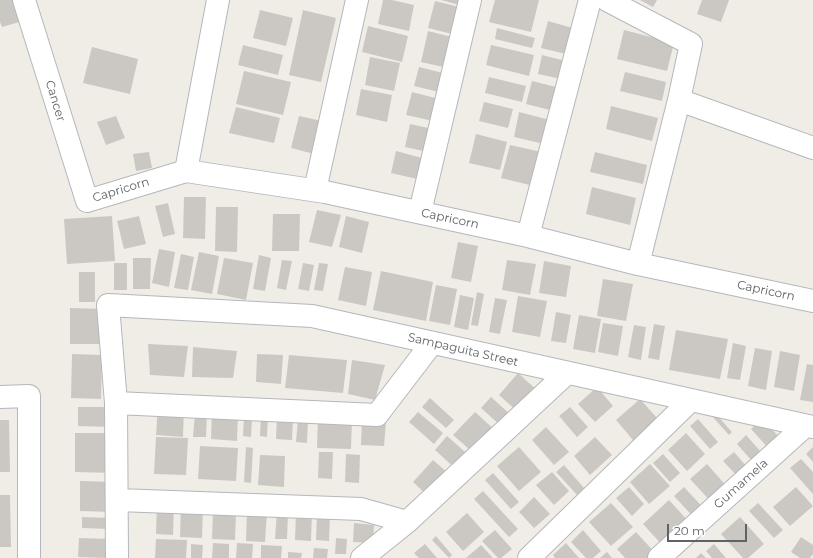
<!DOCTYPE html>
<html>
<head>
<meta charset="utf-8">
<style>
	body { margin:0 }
	#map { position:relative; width:813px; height:558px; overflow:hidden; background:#f0ede7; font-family:Montserrat,sans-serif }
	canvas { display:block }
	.scale { position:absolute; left:667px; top:524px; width:80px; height:18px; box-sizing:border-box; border:2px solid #5f6266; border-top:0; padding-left:5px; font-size:12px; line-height:14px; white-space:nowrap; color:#5f6266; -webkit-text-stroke:3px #fff; paint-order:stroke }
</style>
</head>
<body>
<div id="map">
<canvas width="813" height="558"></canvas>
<div class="scale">20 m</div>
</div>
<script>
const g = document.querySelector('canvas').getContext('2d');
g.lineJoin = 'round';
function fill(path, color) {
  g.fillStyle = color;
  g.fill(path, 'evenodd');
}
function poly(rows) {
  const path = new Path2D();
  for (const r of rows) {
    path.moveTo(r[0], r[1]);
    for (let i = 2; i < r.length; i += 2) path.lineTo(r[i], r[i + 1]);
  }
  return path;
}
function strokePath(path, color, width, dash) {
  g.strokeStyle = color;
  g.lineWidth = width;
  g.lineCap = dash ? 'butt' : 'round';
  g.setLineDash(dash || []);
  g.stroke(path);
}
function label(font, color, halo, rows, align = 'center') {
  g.font = font + ' Montserrat,sans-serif';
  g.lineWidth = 3.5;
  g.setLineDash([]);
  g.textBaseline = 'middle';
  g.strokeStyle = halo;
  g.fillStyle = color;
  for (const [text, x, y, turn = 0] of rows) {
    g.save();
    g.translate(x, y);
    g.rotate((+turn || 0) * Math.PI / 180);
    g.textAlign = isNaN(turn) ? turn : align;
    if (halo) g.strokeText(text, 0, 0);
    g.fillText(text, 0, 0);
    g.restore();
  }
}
fill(poly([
	[0,0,17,0,23,21,2,27,0,22],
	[383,0,392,0,414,5,409,31,378,24],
	[441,0,465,0,463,6],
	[495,0,539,0,531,32,489,22],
	[640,0,657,0,653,7],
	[702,0,729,0,721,22,697,14],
	[435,1,463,8,456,35,428,28],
	[260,10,293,18,286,46,253,38],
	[303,10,336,18,321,82,289,75],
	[548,21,576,29,570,55,541,48],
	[368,26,408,36,402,62,362,52],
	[497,28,535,38,532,48,495,39],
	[624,30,674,43,667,71,617,59],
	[428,31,456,38,448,68,421,62],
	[243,45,283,55,278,75,238,65],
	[491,45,534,55,529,76,486,65],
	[92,47,138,59,130,94,83,83],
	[542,55,566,61,561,79,538,74],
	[370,57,400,63,394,91,365,85],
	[419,67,443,73,439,92,414,86],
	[244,71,291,82,283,115,236,104],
	[625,72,666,82,662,101,620,91],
	[489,77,526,86,522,102,485,93],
	[532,81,560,88,554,111,526,104],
	[361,89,392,95,387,122,356,115],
	[412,92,439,99,433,121,406,115],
	[484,102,513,109,508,128,479,121],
	[611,106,658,118,652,141,606,129],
	[236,107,280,118,274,143,229,133],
	[519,112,550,120,544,144,514,137],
	[116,116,125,138,106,145,97,122],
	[299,116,322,121,314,154,291,148],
	[410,124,433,129,428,152,405,147],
	[476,134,507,142,500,170,469,163],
	[510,145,546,153,538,187,501,178],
	[396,151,422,158,417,179,391,173],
	[149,152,152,168,136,171,133,154],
	[595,152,647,165,643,184,590,172],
	[592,187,636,198,630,225,586,214],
	[184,197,206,197,205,239,183,238],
	[168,203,175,234,163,237,155,206],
	[216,207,238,207,237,252,215,251],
	[317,210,341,215,332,247,309,242],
	[273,214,300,214,299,251,272,251],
	[112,216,115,261,67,264,64,219],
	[139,216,146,244,124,249,117,221],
	[346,216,369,222,362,253,339,247],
	[458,242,478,246,471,282,451,278],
	[159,249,175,252,169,287,152,283],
	[199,252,219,256,212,294,191,290],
	[181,254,194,257,188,290,174,288],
	[259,255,271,258,265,291,253,289],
	[133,258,151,258,150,289,133,289],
	[224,258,253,263,246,300,217,294],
	[282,260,292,261,286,290,277,288],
	[507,260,536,264,530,295,502,290],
	[544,261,571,266,566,297,539,293],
	[114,263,127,263,127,290,114,290],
	[303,263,314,265,309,291,298,289],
	[319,263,328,264,323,291,314,290],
	[345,267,372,272,366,306,338,300],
	[381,271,433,282,426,321,373,310],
	[79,272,95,272,95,302,79,302],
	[603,279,633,284,626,321,597,316],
	[436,285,457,289,450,325,429,321],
	[477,292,484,294,478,326,471,325],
	[460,295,474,298,468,330,454,327],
	[518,296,547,301,540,337,512,332],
	[495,298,507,300,500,334,489,332],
	[70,308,106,309,106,344,70,344],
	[556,312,571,315,566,343,551,341],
	[579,315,601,319,595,353,573,349],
	[603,323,623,326,618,356,598,352],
	[654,324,665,326,659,360,648,358],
	[634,325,646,327,641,360,628,357],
	[676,330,728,339,720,379,669,370],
	[733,343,746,346,740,380,727,378],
	[148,344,188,346,184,377,150,375],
	[193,347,237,351,233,378,192,377],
	[755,348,772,351,766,390,748,386],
	[780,351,800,355,794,391,774,387],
	[72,354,102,355,101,399,71,398],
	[257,354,283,355,281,384,256,382],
	[289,355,347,360,343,393,285,388],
	[352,360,385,365,375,400,348,394],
	[807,364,813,365,813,402,800,400],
	[518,373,539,392,519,413,499,395],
	[597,387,613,406,595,422,578,404],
	[491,397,511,415,501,426,481,408],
	[430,398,454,420,446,428,422,407],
	[640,399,657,418,633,440,616,420],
	[78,407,110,407,110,427,78,426],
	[158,407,184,408,183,437,156,435],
	[570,407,588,427,577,437,559,416],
	[212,411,238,412,237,441,211,439],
	[418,412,443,433,434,444,409,422],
	[475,412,498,433,477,456,453,435],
	[714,412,732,432,729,435,711,415],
	[195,413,207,413,206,437,193,437],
	[261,415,268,415,267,437,260,436],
	[244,416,252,417,251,437,243,436],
	[277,416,293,417,292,440,276,439],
	[318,417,352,419,351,449,317,448],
	[298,419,308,419,307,443,296,442],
	[698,419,718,442,710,449,690,426],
	[762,419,782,440,770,450,751,429],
	[0,420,9,420,10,472,0,472],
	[362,420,386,422,384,446,361,445],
	[546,427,569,452,554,465,532,440],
	[75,433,116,433,115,473,75,472],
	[686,433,705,454,687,471,668,450],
	[746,435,762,453,752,461,737,444],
	[447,436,472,458,459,472,435,450],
	[156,437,188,438,186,475,154,474],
	[595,437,612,455,590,475,574,456],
	[200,446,238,448,236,481,198,479],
	[246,447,253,448,251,483,244,482],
	[519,447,541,472,519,491,497,466],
	[813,447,813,462,806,454],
	[319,452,333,452,332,479,318,478],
	[734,452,748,468,738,477,723,461],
	[346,454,360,455,359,483,345,482],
	[663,454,680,473,670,482,653,463],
	[260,455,285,456,284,487,258,485],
	[801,459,813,472,813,494,790,468],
	[433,460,448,473,428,496,413,482],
	[650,464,670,486,649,504,630,482],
	[707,464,730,490,713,504,690,479],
	[564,465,584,488,577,495,556,472],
	[552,472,569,491,554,505,536,485],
	[493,473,519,502,511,509,485,480],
	[80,481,113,482,112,512,80,511],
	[629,487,644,504,632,516,616,498],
	[684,487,708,513,698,522,674,496],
	[796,487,813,506,790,526,773,507],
	[483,491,518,529,509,537,474,499],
	[0,495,10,495,11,547,0,547],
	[534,497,550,514,534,528,519,512],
	[669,500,690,523,663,546,643,524],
	[157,503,174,504,173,535,156,534],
	[611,503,633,527,611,546,589,522],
	[758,503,783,530,774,538,749,511],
	[181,506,203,507,202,538,180,537],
	[213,511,236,512,235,540,212,539],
	[247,511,267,512,265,542,246,541],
	[277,511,288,512,287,539,275,539],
	[296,511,312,512,311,541,295,540],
	[467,513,484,532,463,551,446,532],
	[317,514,330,515,329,541,316,540],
	[82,517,110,518,110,529,82,528],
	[740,517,764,544,748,558,743,558,721,534],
	[354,523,374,525,373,543,353,542],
	[495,530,512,549,501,558,498,558,482,541],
	[583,530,601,551,593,558,586,558,571,542],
	[636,532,658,556,656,558,625,558,617,549],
	[436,536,452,555,449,558,432,540],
	[801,537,813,545,813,554,810,558,800,558,791,552],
	[79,538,109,539,108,558,78,557],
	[336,538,347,539,346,554,335,554],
	[156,539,187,540,186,558,155,558],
	[213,543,229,544,229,558,212,558],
	[237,543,253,544,252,558,236,558],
	[566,543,579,558,555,558,553,555],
	[191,544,203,545,202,558,191,558],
	[425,544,437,558,419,558,414,553],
	[714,544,726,558,712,558,706,551],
	[261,545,282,546,281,558,261,558],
	[481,545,493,558,466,558],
	[314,548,328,549,327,558,313,558],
	[288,552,302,553,301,558,288,558],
	[607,552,612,558,600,558],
	[701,553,706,558,696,558]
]), '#cbc8c4');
const street = poly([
	[24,0,87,201,186,171,325,192,528,236,638,264,813,301],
	[607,0,691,44,679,100,638,264],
	[679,100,813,148],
	[186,171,218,0],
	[315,190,357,0],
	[420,212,470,0],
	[528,236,590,0],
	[0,397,29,396,29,558],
	[116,403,377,415,432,343],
	[118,500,361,509,407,522],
	[117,558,116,403,108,305,312,316,813,427],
	[362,558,407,522,567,373],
	[529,558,691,400],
	[659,558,805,426]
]);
strokePath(street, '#b4b7bb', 24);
strokePath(street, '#fff', 22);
label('12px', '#5f6266', '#fff', [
	["Cancer",55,101,73],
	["Capricorn",121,190,-17],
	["Capricorn",450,219,12],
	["Capricorn",766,291,12],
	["Sampaguita Street",463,350,13],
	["Gumamela",741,484,-42]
]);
</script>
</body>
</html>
